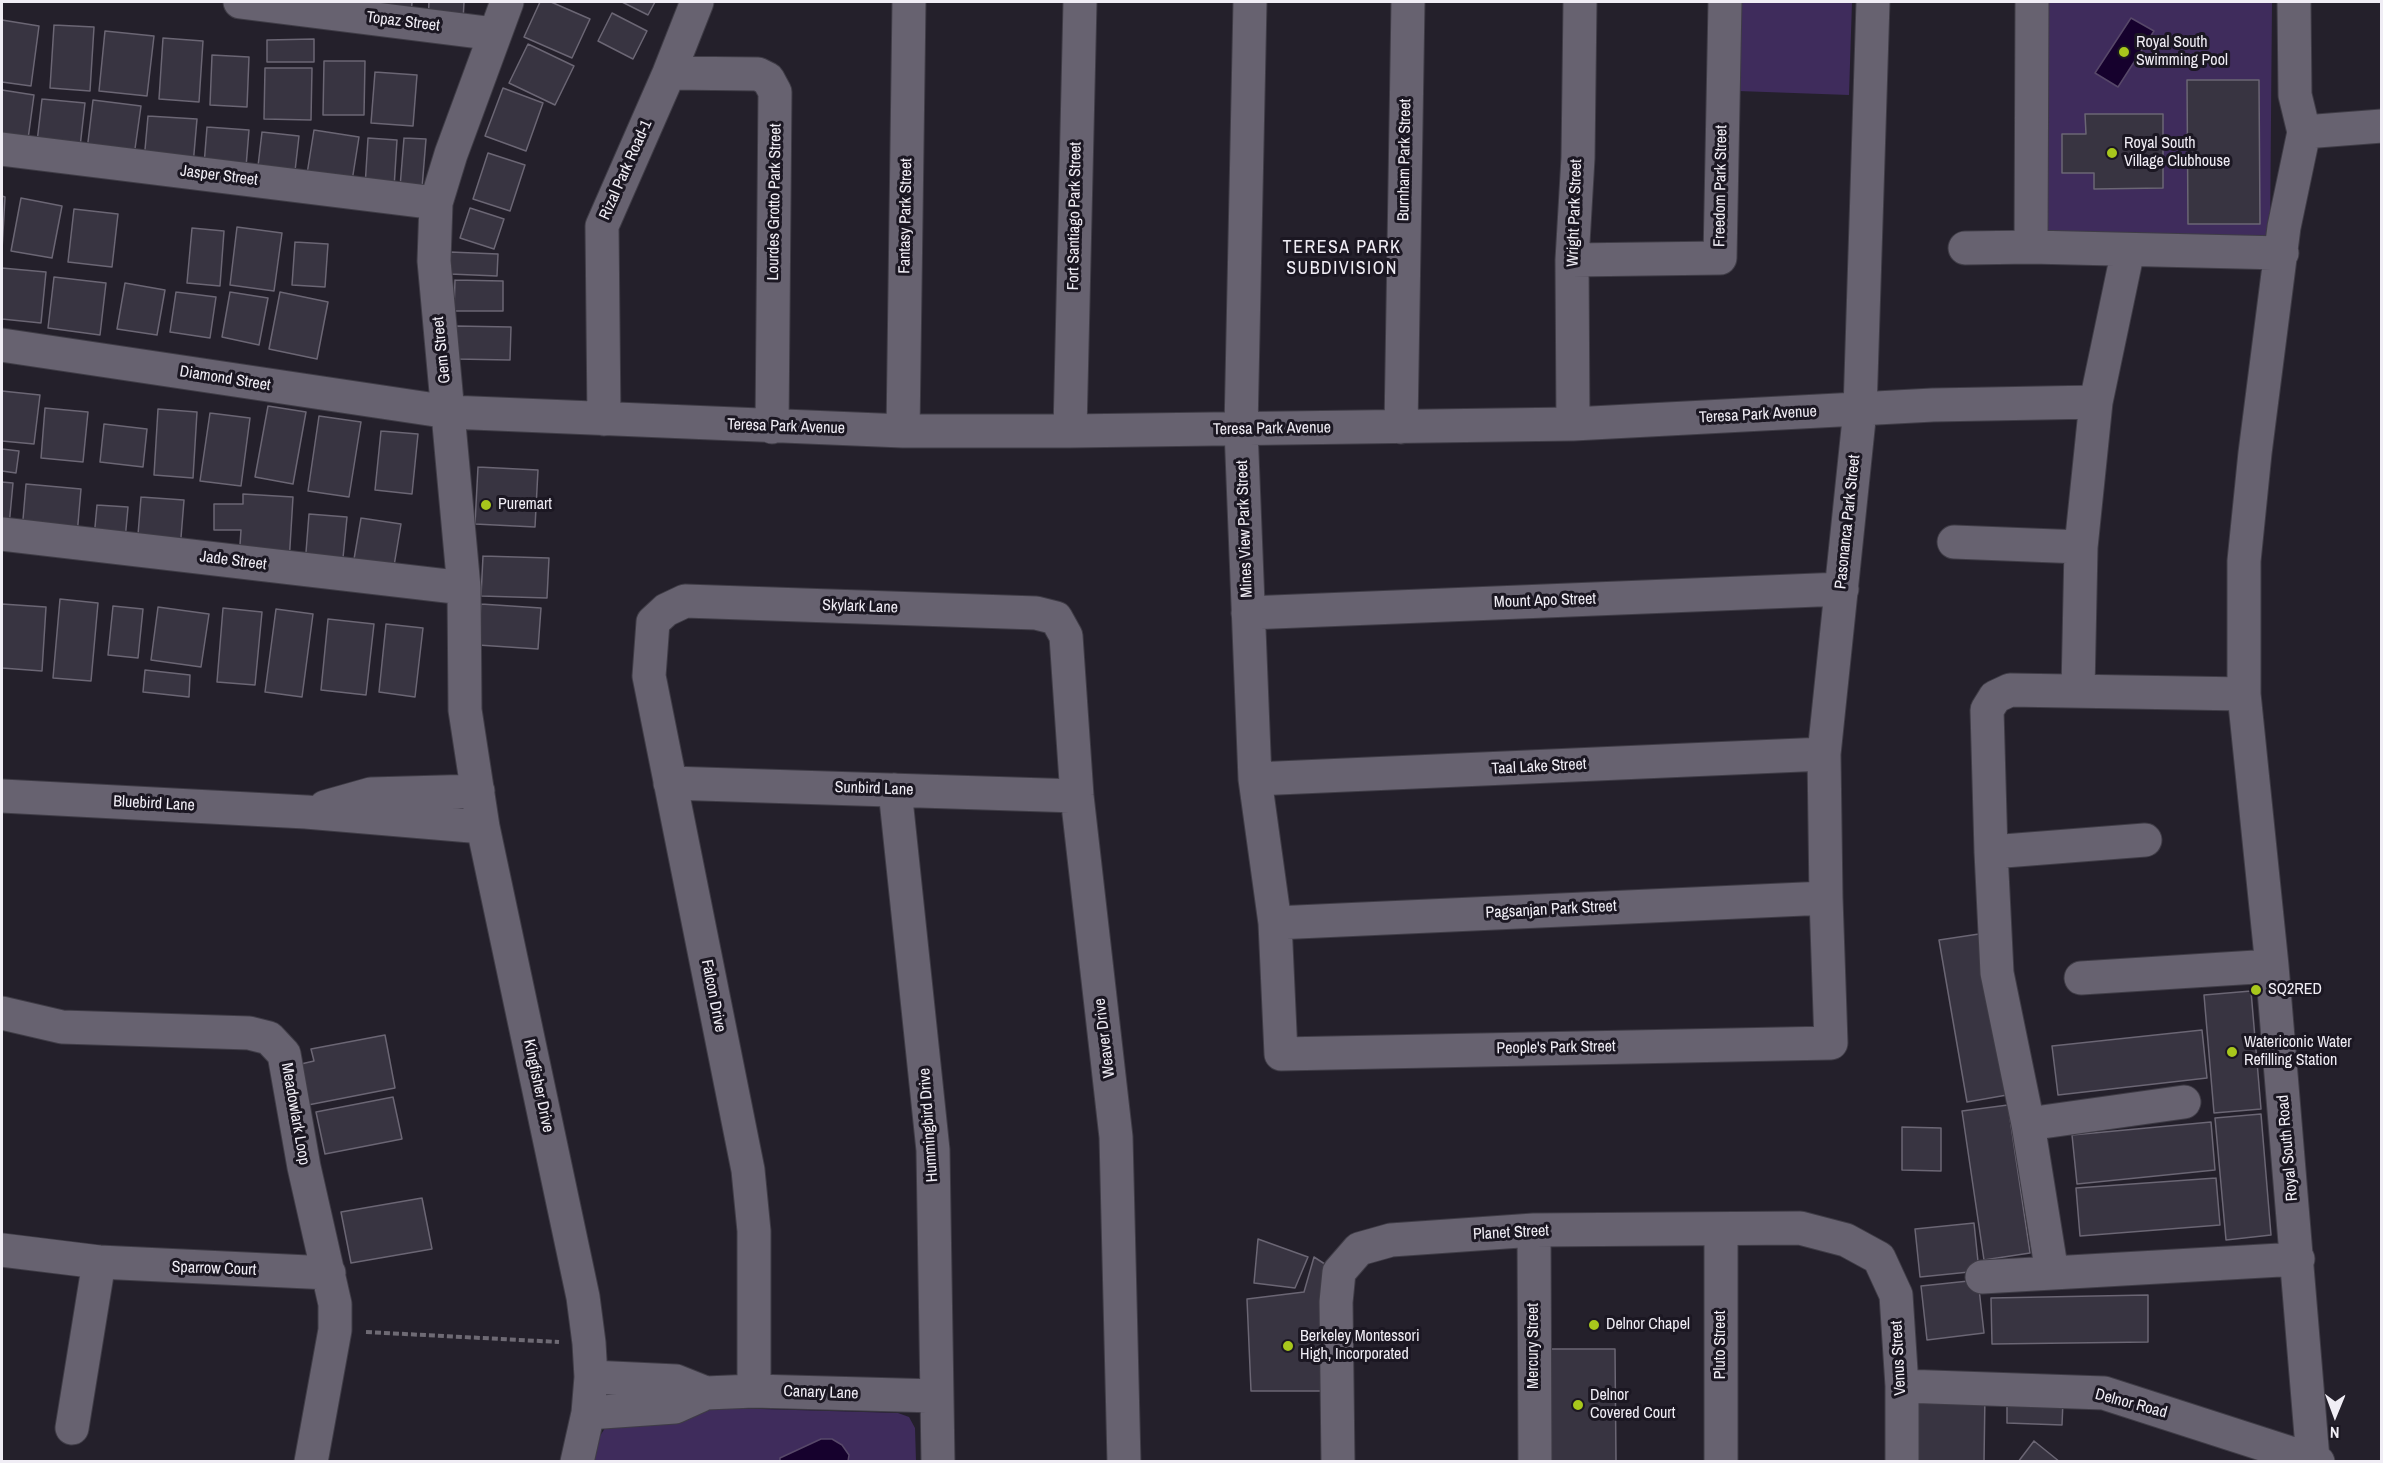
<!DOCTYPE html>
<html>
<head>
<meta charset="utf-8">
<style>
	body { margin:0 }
	#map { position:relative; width:2383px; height:1463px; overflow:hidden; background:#24202b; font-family:"Archivo Narrow",sans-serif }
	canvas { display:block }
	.frame { position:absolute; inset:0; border:3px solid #f0edf5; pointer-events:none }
	.north { position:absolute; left:2305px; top:1385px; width:60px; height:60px; -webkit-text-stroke:4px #1b1722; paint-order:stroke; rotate:181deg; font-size:16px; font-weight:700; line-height:24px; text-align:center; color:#f0edf5 }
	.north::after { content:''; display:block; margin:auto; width:21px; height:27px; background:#f0edf5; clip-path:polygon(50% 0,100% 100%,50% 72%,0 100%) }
</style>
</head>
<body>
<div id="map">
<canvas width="2383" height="1463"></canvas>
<div class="frame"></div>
<div class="north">N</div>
</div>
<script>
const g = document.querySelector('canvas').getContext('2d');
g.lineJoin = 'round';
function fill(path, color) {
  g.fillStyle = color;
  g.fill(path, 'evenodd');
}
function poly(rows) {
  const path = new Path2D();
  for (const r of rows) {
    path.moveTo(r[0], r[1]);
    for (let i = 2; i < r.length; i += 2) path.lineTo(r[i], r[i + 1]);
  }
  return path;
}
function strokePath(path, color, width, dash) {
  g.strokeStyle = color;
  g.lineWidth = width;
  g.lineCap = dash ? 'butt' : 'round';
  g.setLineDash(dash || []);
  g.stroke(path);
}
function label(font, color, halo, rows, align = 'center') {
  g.font = font + ' "Archivo Narrow",sans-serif';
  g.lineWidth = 6;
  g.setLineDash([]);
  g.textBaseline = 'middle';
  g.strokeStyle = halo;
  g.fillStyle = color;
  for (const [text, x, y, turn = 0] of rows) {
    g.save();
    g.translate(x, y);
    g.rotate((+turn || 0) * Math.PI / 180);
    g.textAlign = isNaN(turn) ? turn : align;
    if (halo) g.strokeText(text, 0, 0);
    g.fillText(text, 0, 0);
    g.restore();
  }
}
fill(poly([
	[1741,2,1852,2,1849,95,1738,91],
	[2044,2,2272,2,2270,238,2047,234],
	[693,1407,898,1413,909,1417,915,1428,916,1461,594,1462,598,1439,607,1425]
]), '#3f2c5c');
const water = poly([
	[2131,18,2154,31,2118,87,2095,73,2131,18],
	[821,1439,832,1439,842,1445,849,1455,848,1461,780,1461,780,1458,821,1439]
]);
fill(water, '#16012d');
strokePath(water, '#574869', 1.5);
const building = poly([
	[364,2,412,2,411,17,364,2],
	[429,2,464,2,463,21,428,20,429,2],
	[540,2,551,2,590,19,572,58,524,37,540,2],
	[622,2,655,2,648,15,622,2],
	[612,13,647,31,633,59,598,41,612,13],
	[2,20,39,26,31,86,2,82,2,20],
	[54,25,94,27,90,91,50,88,54,25],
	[105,31,154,36,147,96,99,91,105,31],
	[163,38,203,41,199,102,159,99,163,38],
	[314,39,314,62,267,62,267,40,314,39],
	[528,44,574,66,555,105,509,83,528,44],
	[212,55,249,57,247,107,210,105,212,55],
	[324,61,365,61,364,115,323,115,324,61],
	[265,68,312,68,311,120,264,119,265,68],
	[375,72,417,75,413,126,371,123,375,72],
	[2187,80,2259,80,2260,224,2188,224,2187,80],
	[503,88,543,103,526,151,485,136,503,88],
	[2,90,34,95,28,139,2,136,2,90],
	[42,99,85,103,80,147,37,142,42,99],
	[93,100,141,106,134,156,87,150,93,100],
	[2085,114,2163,114,2163,188,2094,189,2094,173,2062,173,2062,134,2086,134,2085,114],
	[148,116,197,119,193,165,144,161,148,116],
	[207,127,249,130,246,167,204,165,207,127],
	[314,130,359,137,352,181,307,174,314,130],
	[262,132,299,136,295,171,258,166,262,132],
	[368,138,397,140,394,188,365,187,368,138],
	[404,138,426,139,422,188,400,187,404,138],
	[488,153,525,165,510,211,473,199,488,153],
	[2,196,5,197,2,250,2,196],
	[21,198,62,206,52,258,11,251,21,198],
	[470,208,504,219,494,249,460,238,470,208],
	[74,209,118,214,112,267,68,262,74,209],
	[237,227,282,233,274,291,230,285,237,227],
	[192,228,224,231,220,286,187,283,192,228],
	[295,242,328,244,325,287,292,285,295,242],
	[450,252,498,254,497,276,450,274,450,252],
	[2,268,46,272,41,323,2,319,2,268],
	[54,277,106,283,100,335,48,328,54,277],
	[455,280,503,281,503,311,454,311,455,280],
	[125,283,165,290,157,335,117,329,125,283],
	[176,292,216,297,210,338,170,332,176,292],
	[230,292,268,298,259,345,222,337,230,292],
	[280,292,328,302,317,359,269,349,280,292],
	[456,326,511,327,510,360,456,359,456,326],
	[2,391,40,395,34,444,2,441,2,391],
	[268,406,306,412,293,484,255,477,268,406],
	[45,408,88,412,83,462,41,458,45,408],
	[158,409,197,412,193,478,154,475,158,409],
	[210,413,250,418,241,486,200,481,210,413],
	[319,416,361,422,349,497,308,491,319,416],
	[104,424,147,429,143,467,100,462,104,424],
	[381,431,418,434,412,494,375,490,381,431],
	[2,449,19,451,16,473,2,471,2,449],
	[478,467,538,470,535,527,475,524,478,467],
	[2,482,13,483,9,526,2,526,2,482],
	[26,484,81,489,77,535,22,531,26,484],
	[243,494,293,497,289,563,239,560,241,530,214,530,214,504,243,504,243,494],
	[141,497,184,500,180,550,137,547,141,497],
	[97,505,128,507,125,540,94,538,97,505],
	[309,514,347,517,342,568,305,565,309,514],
	[361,518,401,524,393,572,353,565,361,518],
	[483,556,549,558,547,598,481,596,483,556],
	[60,599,98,603,91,681,53,678,60,599],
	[2,604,46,607,42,671,2,668,2,604],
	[481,604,541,608,538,649,478,645,481,604],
	[113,606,143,609,138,658,108,655,113,606],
	[158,607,209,614,201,667,151,660,158,607],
	[223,608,262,612,255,685,217,682,223,608],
	[276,609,313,614,302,697,265,692,276,609],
	[328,619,374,624,366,695,321,690,328,619],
	[386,624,423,628,415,697,379,692,386,624],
	[145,670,190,675,189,697,143,692,145,670],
	[1979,934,2007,1095,1967,1102,1939,940,1979,934],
	[2251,991,2261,1109,2214,1113,2204,995,2251,991],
	[2202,1030,2207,1078,2058,1095,2052,1046,2202,1030],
	[385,1035,395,1088,308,1105,301,1064,314,1061,311,1049,385,1035],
	[393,1097,402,1139,325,1154,316,1112,393,1097],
	[2008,1105,2030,1253,1984,1260,1962,1111,2008,1105],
	[2261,1114,2271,1235,2226,1240,2215,1118,2261,1114],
	[2211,1122,2215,1170,2077,1184,2072,1135,2211,1122],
	[1902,1127,1941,1128,1941,1171,1902,1170,1902,1127],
	[2216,1178,2220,1225,2080,1236,2076,1188,2216,1178],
	[422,1198,432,1249,351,1263,341,1212,422,1198],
	[1974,1223,1979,1271,1920,1277,1915,1229,1974,1223],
	[1258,1239,1308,1257,1295,1288,1254,1283,1258,1239],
	[1314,1257,1334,1270,1327,1391,1251,1391,1247,1299,1304,1292,1314,1257],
	[1978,1280,1984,1333,1927,1340,1921,1286,1978,1280],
	[2148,1295,2148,1342,1992,1344,1991,1298,2148,1295],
	[1540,1349,1615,1349,1616,1462,1540,1462,1540,1349],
	[1902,1386,1985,1393,1984,1462,1906,1462,1902,1386],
	[2007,1398,2063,1401,2062,1425,2007,1423,2007,1398],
	[2034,1441,2060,1462,2018,1462,2034,1441]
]);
fill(building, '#383441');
strokePath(building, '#6b6674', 1.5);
const minor = poly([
	[240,2,495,34],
	[507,2,451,154,436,203,434,261,464,588,465,710,483,827,583,1297,589,1343,591,1377,588,1413,577,1462],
	[1250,2,1241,429,1255,779,1275,923,1281,1054,1831,1043,1826,898,1824,754,1860,410,1873,2],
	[2294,2,2295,95,2304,132,2284,227,2255,453,2244,561,2244,694,2272,966,2313,1459],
	[669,73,758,74,768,79,775,92,772,427],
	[2304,132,2382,126],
	[2,149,436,203],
	[2031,247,2032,2],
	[1965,248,2031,247,2282,253],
	[1572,260,1720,258,1725,2],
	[2,345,449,412,903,431,1070,431,1573,424,1933,405,2096,402],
	[604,419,602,226,669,73,697,2],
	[1573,424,1572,260,1578,158,1580,2],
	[1401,427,1408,2],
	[903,431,909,2],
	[1070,431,1080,2],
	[2,534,464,588],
	[1954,542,2081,547],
	[1248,613,1842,589],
	[2078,690,2081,547,2096,402,2128,250],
	[1255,779,1824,754],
	[670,783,1077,796],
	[895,790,933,1150,938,1462],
	[2,796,306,812,483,827],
	[325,807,371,794,478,791],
	[1991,852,2145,840],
	[1275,923,1826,898],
	[2081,978,2272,966],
	[2,1013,62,1027,249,1033,269,1038,284,1054,304,1167,335,1304,335,1330,311,1462],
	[2028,1124,2184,1102],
	[1721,1229,1721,1462],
	[1534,1230,1535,1462],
	[2,1250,99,1262,329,1273],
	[2052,1273,2028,1124,1997,973,1991,852,1987,710,1995,697,2010,690,2244,694],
	[1982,1277,2298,1259],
	[591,1377,676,1381,706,1393],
	[1902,1386,2104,1393,2318,1462],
	[754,1391,754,1231,748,1170,649,676,653,622,666,610,685,601,1036,613,1056,618,1066,636,1077,796,1116,1137,1124,1462],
	[588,1413,675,1407,706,1393,754,1391,936,1396],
	[72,1428,99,1262],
	[1338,1462,1336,1302,1339,1272,1359,1249,1391,1240,1534,1230,1800,1228,1846,1240,1879,1258,1896,1295,1902,1386,1902,1462]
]);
strokePath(minor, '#3f3c46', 35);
strokePath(poly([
	[366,1332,559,1342]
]), '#6e6a74', 4, [6, 3]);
strokePath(minor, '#676270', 33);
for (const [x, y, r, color] of [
	[2124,52,6,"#a8c71c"],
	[2112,153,6,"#a8c71c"],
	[486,505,6,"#a8c71c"],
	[2256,990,6,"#a8c71c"],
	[2232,1052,6,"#a8c71c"],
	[1594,1325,6,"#a8c71c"],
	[1288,1346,6,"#a8c71c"],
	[1578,1405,6,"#a8c71c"]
]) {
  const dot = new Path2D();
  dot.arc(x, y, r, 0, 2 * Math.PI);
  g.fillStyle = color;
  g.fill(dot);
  strokePath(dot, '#1b1722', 2);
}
label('16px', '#f0edf5', '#1b1722', [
	["Topaz Street",403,22,7],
	["Burnham Park Street",1405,160,-89],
	["Rizal Park Road-1",626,170,-66],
	["Jasper Street",219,176,7],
	["Freedom Park Street",1721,186,-89],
	["Lourdes Grotto Park Street",775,202,-89],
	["Wright Park Street",1575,213,-88],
	["Fantasy Park Street",906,216,-89],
	["Fort Santiago Park Street",1075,216,-89],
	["Gem Street",442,350,-96],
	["Diamond Street",225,379,9],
	["Teresa Park Avenue",1758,415,-3],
	["Teresa Park Avenue",786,427,2],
	["Teresa Park Avenue",1272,429,-1],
	["Pasonanca Park Street",1848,522,-84],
	["Mines View Park Street",1245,529,-92],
	["Jade Street",233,561,7],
	["Mount Apo Street",1545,601,-2],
	["Skylark Lane",860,607,2],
	["Taal Lake Street",1539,767,-3],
	["Sunbird Lane",874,789,2],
	["Bluebird Lane",154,804,3],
	["Pagsanjan Park Street",1551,910,-3],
	["Falcon Drive",713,996,79],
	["Weaver Drive",1105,1038,-97],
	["People's Park Street",1556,1048,-1],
	["Kingfisher Drive",538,1086,78],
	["Meadowlark Loop",295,1114,80],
	["Hummingbird Drive",929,1125,-94],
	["Royal South Road",2288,1148,-95],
	["Planet Street",1511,1233,-3],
	["Sparrow Court",214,1269,2],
	["Pluto Street",1721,1345,-90],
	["Mercury Street",1534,1346,-90],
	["Venus Street",1899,1358,-93],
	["Canary Lane",821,1393,2],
	["Delnor Road",2131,1404,15]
]);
label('16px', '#f0edf5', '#1b1722', [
	["Royal South",2136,43],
	["Swimming Pool",2136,61],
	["Royal South",2124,144],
	["Village Clubhouse",2124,162],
	["Puremart",498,505],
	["SQ2RED",2268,990],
	["Watericonic Water",2244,1043],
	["Refilling Station",2244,1061],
	["Delnor Chapel",1606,1325],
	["Berkeley Montessori",1300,1337],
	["High, Incorporated",1300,1355],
	["Delnor",1590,1396],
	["Covered Court",1590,1414]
], 'left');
g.letterSpacing = '1.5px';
label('18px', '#f0edf5', '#1b1722', [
	["TERESA PARK",1342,248],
	["SUBDIVISION",1342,269]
]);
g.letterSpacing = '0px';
</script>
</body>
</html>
